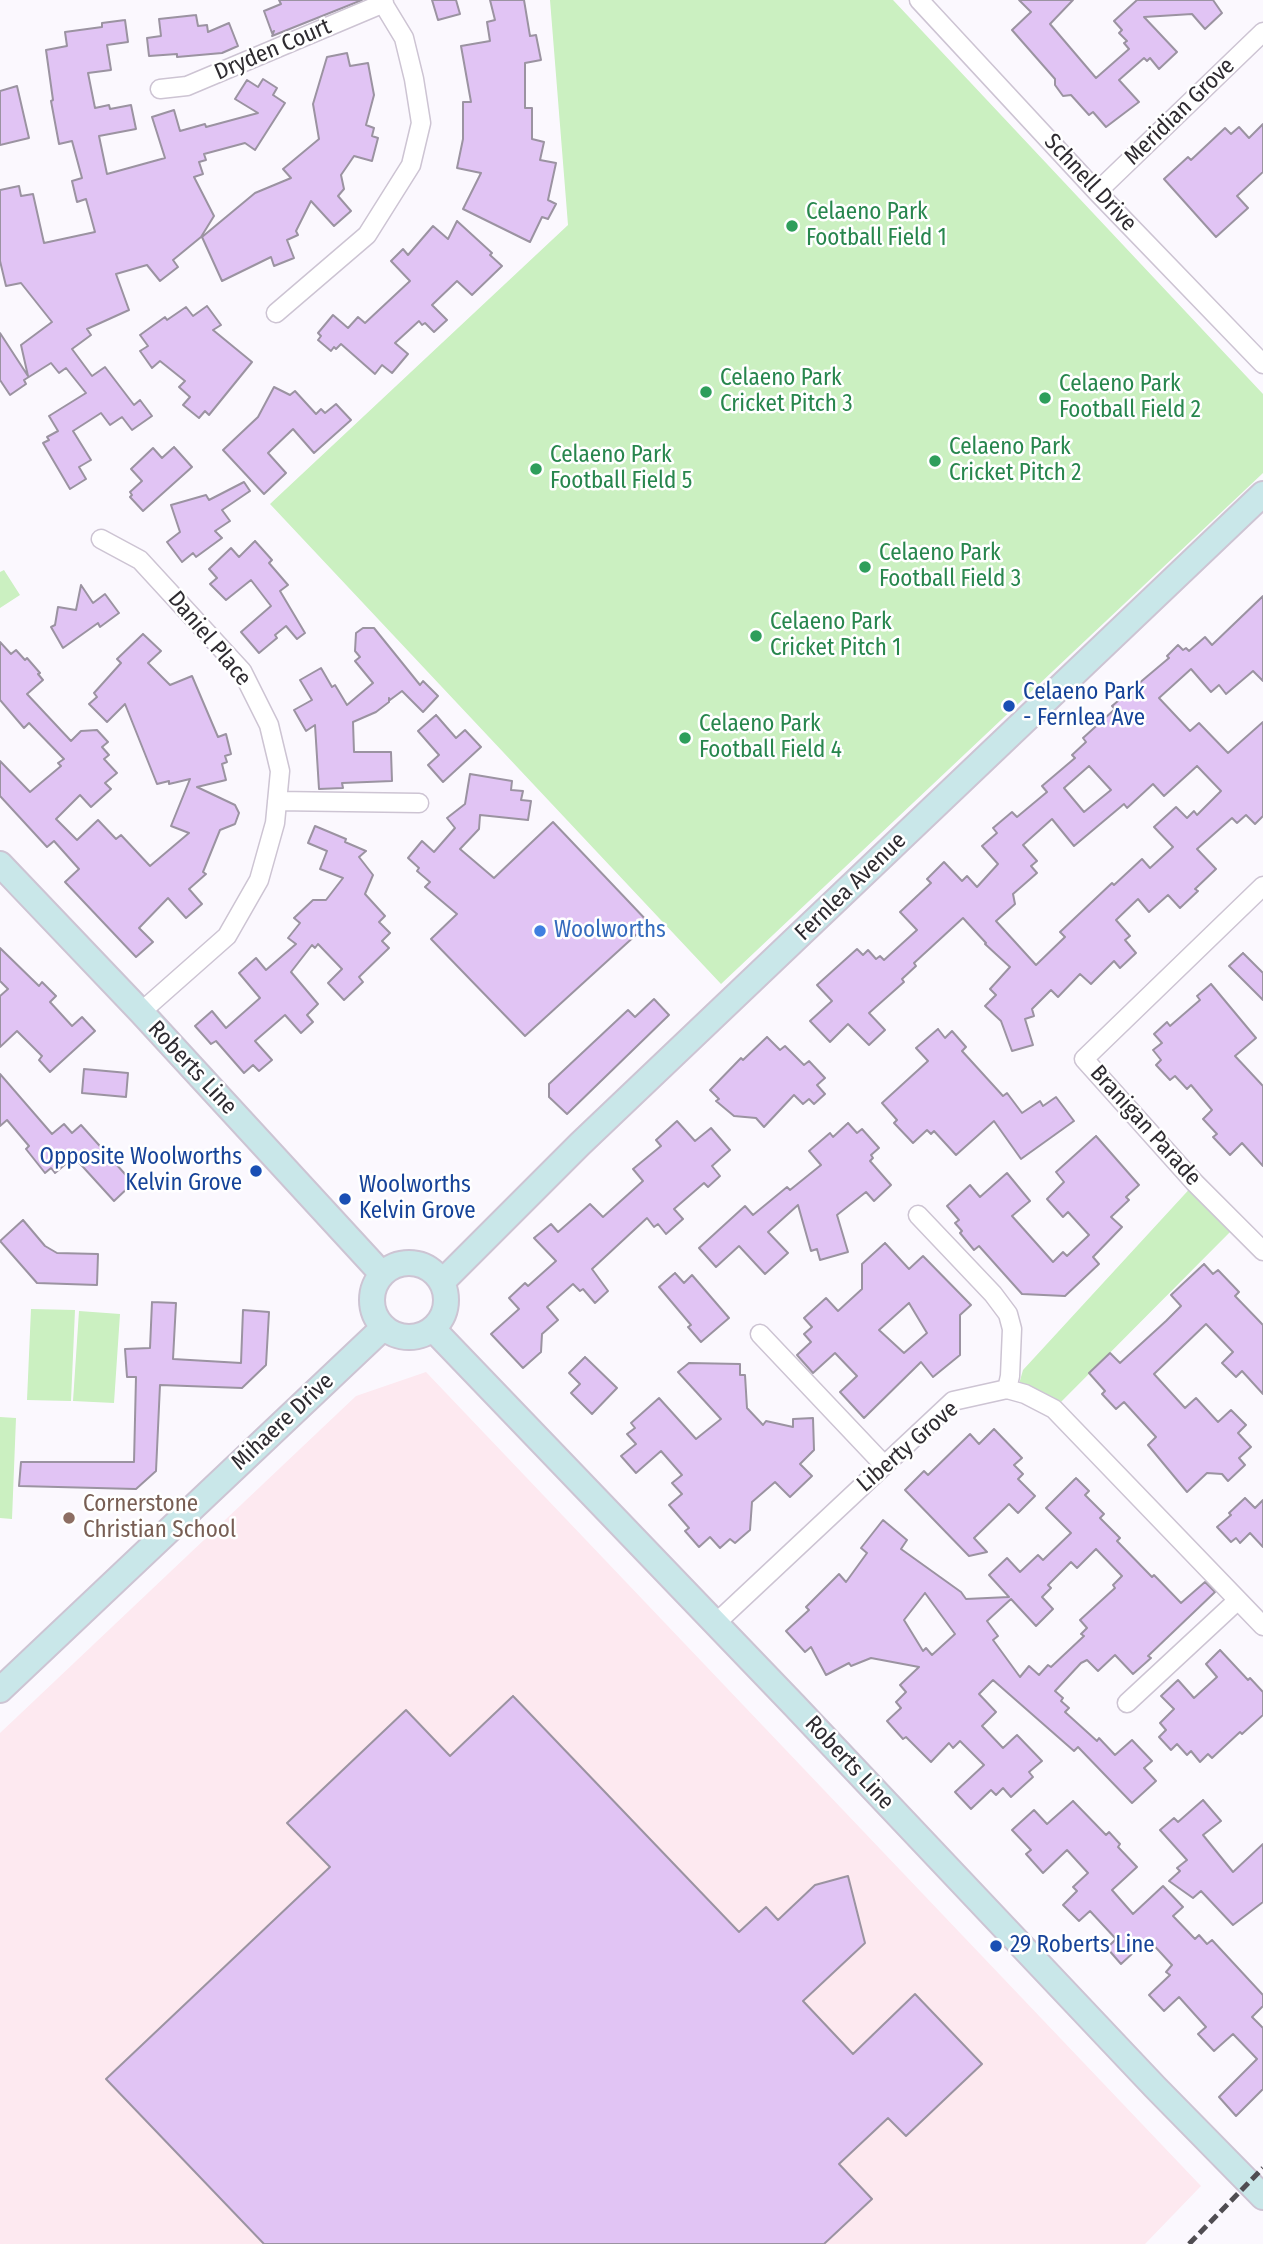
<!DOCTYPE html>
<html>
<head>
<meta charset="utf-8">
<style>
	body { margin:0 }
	canvas { display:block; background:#fbf8fe }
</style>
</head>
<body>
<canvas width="1263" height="2244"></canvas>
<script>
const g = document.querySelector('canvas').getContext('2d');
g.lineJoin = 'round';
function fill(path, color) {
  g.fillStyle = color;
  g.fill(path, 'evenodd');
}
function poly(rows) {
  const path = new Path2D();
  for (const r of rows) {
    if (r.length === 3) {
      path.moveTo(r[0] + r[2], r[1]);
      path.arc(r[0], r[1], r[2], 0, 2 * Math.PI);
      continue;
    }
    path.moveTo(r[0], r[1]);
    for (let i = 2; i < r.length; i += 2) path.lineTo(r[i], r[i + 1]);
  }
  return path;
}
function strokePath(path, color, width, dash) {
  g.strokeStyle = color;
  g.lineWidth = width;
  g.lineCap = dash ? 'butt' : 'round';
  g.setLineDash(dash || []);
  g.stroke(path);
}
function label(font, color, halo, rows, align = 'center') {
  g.font = font + ' "Fira Sans Condensed",sans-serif';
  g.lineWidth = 5;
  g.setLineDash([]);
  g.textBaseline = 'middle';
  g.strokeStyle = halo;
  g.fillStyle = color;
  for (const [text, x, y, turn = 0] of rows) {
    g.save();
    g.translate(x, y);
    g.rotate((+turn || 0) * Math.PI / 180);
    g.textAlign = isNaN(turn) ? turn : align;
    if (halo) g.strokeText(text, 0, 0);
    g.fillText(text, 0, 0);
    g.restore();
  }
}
fill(poly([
	[426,1372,1201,2186,1145,2244,0,2244,0,1733,356,1396]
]), '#fde9f0');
fill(poly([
	[550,0,893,0,1263,394,1263,473,721,984,270,504,568,225],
	[4,570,20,595,0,608,0,572],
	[1195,1183,1237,1225,1054,1409,1017,1391,1023,1370],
	[31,1309,75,1310,71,1401,27,1400],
	[79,1311,120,1314,114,1403,73,1401],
	[0,1417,16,1418,12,1519,0,1518]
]), '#cbf0c1');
const building = poly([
	[279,0,362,0,272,36,274,31,272,33,264,11,281,4,279,0],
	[432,0,456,0,460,14,438,20,432,0],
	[490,0,524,0,530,36,536,35,541,60,525,63,525,108,532,108,532,139,544,142,540,160,556,163,548,200,556,204,548,219,542,217,530,242,463,209,481,173,457,168,463,139,463,102,471,102,461,46,490,41,487,22,495,20,490,0],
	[1019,0,1073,0,1050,24,1096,78,1129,49,1124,43,1127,41,1119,33,1122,30,1114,21,1137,0,1213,0,1222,13,1205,29,1192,14,1144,17,1177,52,1159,69,1150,58,1147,61,1144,58,1119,80,1139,102,1106,127,1093,112,1089,115,1071,95,1063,96,1055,85,1055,79,1012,30,1031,12,1019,0],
	[196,15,198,26,207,25,208,32,229,23,238,46,222,53,177,57,177,54,149,56,147,38,161,36,159,19,196,15],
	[125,20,128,42,107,45,111,70,88,73,95,108,109,105,110,109,131,105,136,129,99,136,107,174,165,158,152,117,174,110,180,131,205,124,206,127,258,113,235,99,247,80,258,87,263,79,277,88,273,95,285,103,255,150,245,143,204,154,206,160,199,162,203,174,194,177,214,216,201,237,173,260,178,267,160,281,147,265,116,274,129,310,87,329,91,335,72,349,92,376,105,367,134,405,140,400,152,416,132,430,122,417,110,425,101,413,73,431,91,460,79,467,86,479,70,489,43,443,49,440,47,437,58,431,49,416,86,393,66,368,59,373,51,363,24,380,26,384,10,395,0,380,0,333,28,376,21,345,52,322,21,283,6,286,0,261,0,190,19,186,21,196,33,194,44,243,95,232,86,199,77,202,72,181,82,178,72,141,59,144,51,101,53,100,46,50,67,46,65,32,102,27,102,23,125,20],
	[347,53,350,66,368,63,374,95,366,125,374,128,372,136,378,138,372,161,354,156,341,175,344,189,338,196,351,211,334,226,311,201,296,231,298,235,287,240,294,258,274,266,271,257,222,281,202,237,255,193,291,178,283,169,319,139,313,104,327,57,347,53],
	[17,86,29,138,0,145,0,91,17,86],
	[1263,124,1263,172,1237,196,1248,208,1216,237,1164,179,1188,157,1191,160,1225,128,1231,134,1239,127,1249,138,1263,124],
	[457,221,492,253,490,255,502,266,472,295,457,281,432,305,447,320,434,332,425,323,422,325,419,321,395,343,408,354,392,373,382,365,375,374,341,344,336,349,334,347,331,351,318,340,321,336,318,333,333,315,348,328,358,317,365,323,410,281,391,261,403,249,408,255,433,226,448,239,457,221],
	[207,306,221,325,213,330,252,362,209,415,205,411,199,418,183,405,190,397,179,387,185,381,160,361,152,368,140,351,148,346,140,335,165,317,167,320,186,307,193,316,207,306],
	[274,387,290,395,295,391,316,414,321,409,325,413,336,404,351,420,314,453,293,429,268,453,286,473,264,494,223,450,258,417,274,387],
	[174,447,192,467,143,511,130,497,132,495,130,492,142,481,131,469,153,448,162,458,174,447],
	[244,482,250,491,222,510,230,521,215,531,222,538,196,557,193,553,182,562,167,542,180,532,171,505,206,495,209,500,244,482],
	[255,541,272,560,269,563,288,585,280,591,305,633,297,639,286,626,275,635,277,638,259,653,241,632,271,606,251,580,226,600,210,584,217,578,209,569,231,548,239,557,255,541],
	[81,585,93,603,105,594,119,613,100,627,98,623,63,648,51,627,55,625,58,607,76,610,81,585],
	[1263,596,1263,681,1253,671,1226,694,1219,685,1211,692,1191,669,1159,698,1190,731,1199,723,1228,753,1263,722,1263,816,1255,824,1246,815,1237,823,1232,818,1197,849,1216,869,1195,889,1198,891,1180,908,1168,895,1149,912,1138,899,1116,920,1130,936,1125,940,1136,953,1120,968,1114,961,1091,984,1080,974,1058,997,1051,990,1032,1009,1034,1016,1025,1019,1033,1045,1012,1051,1001,1021,985,1006,996,995,990,989,1010,967,985,944,986,943,963,918,914,963,916,966,902,979,904,982,869,1013,885,1030,869,1045,848,1024,830,1042,810,1021,832,1001,817,985,857,949,863,955,868,950,876,959,880,956,884,960,917,930,900,912,931,883,927,879,944,862,962,881,967,876,977,887,998,864,982,846,997,833,993,828,1012,812,1017,817,1047,792,1042,786,1075,758,1072,755,1086,742,1083,738,1115,709,1112,706,1169,658,1167,656,1178,645,1183,650,1186,648,1189,651,1205,637,1212,645,1263,596],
	[1089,766,1111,790,1084,812,1064,788,1089,766],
	[1197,766,1221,791,1197,815,1194,811,1187,818,1176,807,1154,827,1173,847,1150,868,1142,859,1114,885,1112,883,1060,932,1065,937,1036,965,996,921,1015,904,1013,894,1037,873,1031,866,1037,861,1023,845,1052,819,1074,846,1124,804,1127,808,1153,784,1164,796,1197,766],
	[363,628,374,628,420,685,423,681,438,696,423,712,402,691,390,700,389,698,389,702,376,712,353,722,354,752,391,752,392,781,342,783,343,788,319,789,315,725,306,731,294,710,312,700,300,680,321,668,332,687,335,685,347,705,373,683,355,661,360,657,355,651,356,633,363,628],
	[143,634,161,651,148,663,170,685,192,676,218,737,226,734,231,754,225,756,227,762,222,764,226,780,197,787,235,805,239,813,235,824,220,830,203,872,206,874,189,889,202,904,186,918,168,898,139,928,153,942,136,957,65,882,79,869,54,841,47,847,0,796,0,761,30,792,61,766,58,763,64,759,29,723,24,728,0,700,0,642,11,654,16,650,25,660,27,658,40,673,38,674,43,680,27,694,71,741,81,731,97,730,108,742,102,747,109,755,104,759,117,773,105,783,111,789,91,807,80,795,56,819,77,840,98,820,116,839,121,835,150,866,189,833,171,826,190,779,169,784,169,781,157,784,125,704,107,722,89,704,97,697,94,693,121,663,117,659,143,634],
	[436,715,456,738,465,730,481,747,443,782,428,765,439,755,418,731,436,715],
	[470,774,512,781,511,790,523,791,521,800,531,801,528,820,480,815,479,829,460,849,494,878,553,822,649,923,525,1036,431,939,457,914,425,887,430,882,417,871,419,868,408,858,422,841,434,852,455,828,447,818,465,804,470,774],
	[315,826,346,839,345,842,366,851,359,857,373,875,365,894,385,916,379,922,390,933,382,941,389,948,359,977,363,982,344,1000,328,983,342,969,318,944,315,948,312,945,291,972,318,1004,307,1015,313,1022,301,1033,285,1015,255,1041,272,1060,259,1071,253,1065,244,1073,216,1041,211,1044,195,1026,212,1011,226,1028,260,998,239,973,256,958,266,970,296,944,288,938,300,923,294,918,313,900,326,900,343,878,320,869,327,851,308,843,315,826],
	[0,948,39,986,42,982,56,996,50,1002,72,1026,82,1017,95,1031,50,1072,39,1060,42,1056,17,1031,0,1047,0,996,8,989,0,981,0,948],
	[1243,953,1263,973,1263,1000,1229,966,1243,953],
	[1211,984,1256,1038,1235,1056,1263,1086,1263,1166,1242,1143,1230,1155,1213,1137,1217,1134,1203,1119,1212,1110,1191,1085,1187,1089,1175,1076,1170,1080,1156,1065,1161,1060,1153,1050,1162,1043,1154,1034,1167,1022,1170,1026,1200,1000,1197,996,1211,984],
	[654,999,669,1015,567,1114,549,1097,549,1084,628,1010,635,1017,654,999],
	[938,1029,945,1038,952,1031,966,1047,962,1051,1003,1096,1007,1093,1022,1113,1040,1101,1043,1106,1056,1097,1074,1121,1021,1159,994,1121,956,1155,934,1131,931,1134,927,1130,913,1143,894,1123,897,1120,882,1103,928,1061,916,1048,938,1029],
	[767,1037,780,1050,785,1046,804,1065,809,1061,825,1078,817,1085,825,1094,814,1104,809,1099,803,1104,794,1095,764,1127,756,1118,734,1116,716,1101,719,1099,710,1090,741,1058,743,1060,767,1037],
	[84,1069,128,1073,126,1097,82,1093,84,1069],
	[0,1074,52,1134,64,1124,72,1133,81,1125,133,1183,114,1201,74,1157,55,1173,51,1168,45,1173,26,1149,29,1146,7,1120,0,1126,0,1074],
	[677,1121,695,1141,711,1128,730,1150,712,1166,720,1176,708,1187,704,1183,674,1209,683,1219,666,1234,658,1224,654,1227,647,1218,592,1269,608,1291,595,1303,583,1289,580,1291,573,1284,547,1307,558,1320,542,1334,541,1352,523,1368,491,1334,519,1309,509,1298,525,1283,528,1286,556,1261,534,1238,551,1224,558,1232,590,1204,603,1217,643,1181,633,1169,661,1146,656,1140,677,1121],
	[848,1123,857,1133,862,1129,879,1148,871,1155,873,1158,870,1161,891,1185,874,1201,866,1192,837,1215,848,1252,820,1260,817,1249,811,1251,798,1205,768,1232,788,1253,765,1274,739,1246,716,1267,699,1248,745,1206,753,1215,787,1187,790,1190,821,1165,809,1151,830,1133,833,1137,848,1123],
	[1096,1136,1139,1185,1126,1197,1129,1200,1111,1217,1122,1227,1093,1257,1099,1264,1065,1296,1022,1294,979,1246,974,1250,960,1233,962,1231,955,1223,959,1220,947,1206,970,1185,980,1197,1007,1173,1030,1201,1012,1216,1053,1262,1063,1252,1067,1256,1089,1235,1068,1212,1063,1217,1047,1199,1064,1182,1056,1172,1096,1136],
	[23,1220,45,1246,57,1253,98,1254,97,1285,37,1283,0,1241,23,1220],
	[885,1243,909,1269,923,1256,971,1305,960,1315,960,1355,933,1377,921,1362,864,1418,840,1392,857,1376,835,1353,813,1373,797,1355,811,1342,804,1334,812,1327,804,1318,826,1298,838,1311,862,1289,862,1264,885,1243],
	[909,1303,927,1333,904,1353,879,1330,909,1303],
	[1204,1264,1213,1274,1218,1270,1239,1292,1235,1296,1263,1325,1263,1394,1242,1371,1236,1377,1222,1363,1233,1352,1206,1324,1154,1374,1185,1408,1196,1398,1218,1422,1231,1410,1246,1425,1238,1433,1251,1447,1239,1458,1245,1465,1228,1481,1222,1474,1207,1473,1187,1492,1148,1445,1156,1437,1124,1402,1116,1409,1102,1394,1105,1391,1089,1373,1110,1353,1120,1363,1166,1321,1181,1306,1171,1295,1204,1264],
	[675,1273,684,1283,692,1275,729,1318,701,1342,688,1327,691,1325,659,1287,675,1273],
	[152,1302,176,1303,173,1359,241,1363,243,1310,269,1312,266,1365,242,1388,160,1385,156,1471,136,1489,19,1486,21,1462,134,1462,136,1377,127,1377,125,1349,150,1348,152,1302],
	[585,1357,617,1388,592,1414,571,1393,580,1384,569,1373,585,1357],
	[689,1363,740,1364,740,1375,745,1375,747,1408,763,1425,766,1421,793,1427,793,1419,813,1418,814,1450,800,1464,812,1476,790,1497,775,1482,752,1502,750,1530,735,1543,730,1539,720,1548,710,1537,699,1547,685,1531,689,1528,669,1505,682,1494,672,1483,682,1475,661,1451,636,1473,621,1456,636,1444,627,1434,635,1428,631,1423,659,1398,696,1439,721,1419,678,1372,689,1363],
	[994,1429,1022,1458,1014,1465,1023,1474,1018,1479,1035,1496,1018,1513,1009,1504,974,1538,987,1552,969,1556,905,1490,924,1471,928,1475,970,1434,979,1444,994,1429],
	[1076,1478,1089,1491,1085,1495,1104,1514,1100,1518,1120,1538,1117,1541,1152,1577,1154,1575,1181,1603,1205,1582,1215,1592,1148,1656,1151,1658,1133,1674,1115,1655,1098,1671,1087,1660,1081,1663,1055,1691,1063,1698,1061,1701,1069,1708,1065,1712,1097,1741,1099,1738,1115,1755,1132,1740,1152,1761,1144,1768,1156,1781,1132,1803,1078,1747,1074,1751,993,1680,979,1694,996,1712,982,1726,1003,1748,1017,1735,1042,1761,1029,1772,1033,1777,1011,1797,1003,1788,996,1795,991,1790,971,1809,955,1792,984,1765,960,1741,953,1748,949,1743,931,1762,906,1737,903,1739,887,1721,901,1708,896,1702,906,1692,900,1685,919,1667,871,1658,851,1666,849,1663,826,1675,811,1647,805,1652,786,1631,809,1610,806,1607,839,1574,846,1582,867,1553,861,1548,883,1520,907,1540,901,1549,961,1592,966,1599,1009,1597,989,1575,1007,1558,1020,1572,1038,1555,1043,1560,1071,1533,1046,1508,1076,1478],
	[1096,1549,1122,1576,1113,1585,1115,1588,1080,1620,1087,1628,1081,1634,1084,1636,1051,1667,1048,1665,1039,1675,1029,1666,1020,1677,993,1640,998,1636,987,1621,1011,1599,1036,1626,1053,1609,1042,1597,1051,1588,1048,1585,1071,1562,1077,1568,1096,1549],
	[925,1593,955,1634,932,1655,926,1648,923,1651,904,1620,925,1593],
	[1245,1498,1255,1508,1263,1500,1263,1547,1250,1533,1240,1543,1236,1538,1231,1542,1217,1527,1231,1515,1229,1513,1245,1498],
	[1220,1650,1248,1680,1250,1678,1263,1692,1263,1715,1242,1734,1240,1732,1212,1758,1208,1754,1200,1762,1191,1751,1187,1755,1177,1744,1171,1750,1159,1737,1166,1730,1160,1723,1174,1709,1161,1696,1178,1680,1194,1698,1217,1677,1206,1664,1220,1650],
	[513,1696,739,1932,766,1907,778,1920,815,1885,848,1876,865,1943,803,2001,853,2054,915,1994,982,2064,906,2136,888,2118,839,2164,872,2199,824,2244,264,2244,106,2079,330,1867,287,1823,406,1710,450,1756,513,1696],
	[1203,1800,1221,1821,1203,1835,1233,1872,1263,1844,1263,1902,1233,1925,1201,1891,1193,1898,1169,1881,1180,1871,1177,1868,1187,1860,1160,1830,1174,1818,1178,1822,1203,1800],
	[1073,1801,1106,1835,1109,1832,1120,1844,1118,1847,1137,1867,1112,1890,1133,1914,1163,1886,1183,1907,1173,1916,1195,1939,1199,1935,1207,1944,1212,1940,1263,1995,1263,2006,1252,2017,1263,2028,1263,2089,1236,2116,1219,2097,1257,2059,1233,2034,1214,2051,1198,2034,1206,2027,1179,1997,1164,2011,1149,1995,1170,1975,1166,1972,1172,1965,1148,1939,1121,1964,1107,1948,1116,1939,1090,1911,1079,1921,1063,1905,1077,1891,1073,1887,1088,1873,1067,1850,1043,1873,1026,1854,1031,1850,1012,1830,1034,1810,1047,1824,1073,1801]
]);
fill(building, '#e1c4f4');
strokePath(building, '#9b93a1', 2);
const street = poly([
	[919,0,1097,192,1263,364],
	[160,89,187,86,384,3],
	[1097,192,1263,32],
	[276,313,367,235,411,165,421,123,414,79,404,38,381,0],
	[101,539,140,560,242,671,269,725,280,771,275,823,259,880,227,936,141,1012],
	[277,801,419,803],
	[1263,886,1084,1059,1195,1183,1263,1251],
	[918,1215,993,1294,1008,1314,1012,1329,1010,1376,1007,1389],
	[760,1334,884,1465],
	[716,1623,953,1401,1007,1389,1025,1394,1054,1409,1263,1626],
	[1127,1703,1238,1600]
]);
const secondary = poly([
	[0,864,141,1012,382,1274],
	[409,1300,37],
	[442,1282,580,1144,1263,494],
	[433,1329,794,1705,1155,2087,1263,2197],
	[0,1690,384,1327]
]);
strokePath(street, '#cdc4d3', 21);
strokePath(secondary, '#cdc4d3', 28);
strokePath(street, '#fff', 18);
strokePath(secondary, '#c9e7e9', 24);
strokePath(poly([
	[1189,2244,1263,2168]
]), '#504d52', 5, [10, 5]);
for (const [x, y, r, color] of [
	[792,226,7,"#2e9e5b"],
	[706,392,7,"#2e9e5b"],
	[1045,398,7,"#2e9e5b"],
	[935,461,7,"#2e9e5b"],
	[536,469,7,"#2e9e5b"],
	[865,567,7,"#2e9e5b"],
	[756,636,7,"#2e9e5b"],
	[1009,706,7,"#1a4fb4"],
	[685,738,7,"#2e9e5b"],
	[540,931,7,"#3f7fe0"],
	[256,1171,7,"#1a4fb4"],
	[345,1199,7,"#1a4fb4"],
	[69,1518,7,"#8d6e63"],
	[996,1946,7,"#1a4fb4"]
]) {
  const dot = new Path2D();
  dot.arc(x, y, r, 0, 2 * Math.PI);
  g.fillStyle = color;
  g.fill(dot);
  strokePath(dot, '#fff', 2.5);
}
label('23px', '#2e2b30', '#fff', [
	["Dryden Court",273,50,-23],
	["Meridian Grove",1180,112,-44],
	["Schnell Drive",1090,183,47],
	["Daniel Place",209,639,50],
	["Fernlea Avenue",851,887,-44],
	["Roberts Line",192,1068,47],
	["Branigan Parade",1145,1126,48],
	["Mihaere Drive",283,1422,-43],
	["Liberty Grove",908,1447,-41],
	["Roberts Line",849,1763,47]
]);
label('23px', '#27864d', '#fff', [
	["Celaeno Park",806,213],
	["Football Field 1",806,239],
	["Celaeno Park",720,379],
	["Cricket Pitch 3",720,405],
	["Celaeno Park",1059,385],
	["Football Field 2",1059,411],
	["Celaeno Park",949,448],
	["Cricket Pitch 2",949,474],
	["Celaeno Park",550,456],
	["Football Field 5",550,482],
	["Celaeno Park",879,554],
	["Football Field 3",879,580],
	["Celaeno Park",770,623],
	["Cricket Pitch 1",770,649],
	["Celaeno Park",699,725],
	["Football Field 4",699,751]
], 'left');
label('23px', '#164399', '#fff', [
	["Celaeno Park",1023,693],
	["- Fernlea Ave",1023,719],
	["Opposite Woolworths",242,1158,"right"],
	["Kelvin Grove",242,1184,"right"],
	["Woolworths",359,1186],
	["Kelvin Grove",359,1212],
	["29 Roberts Line",1010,1946]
], 'left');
label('23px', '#366cbe', '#fff', [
	["Woolworths",554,931]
], 'left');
label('23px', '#785e54', '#fff', [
	["Cornerstone",83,1505],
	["Christian School",83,1531]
], 'left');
</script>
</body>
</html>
